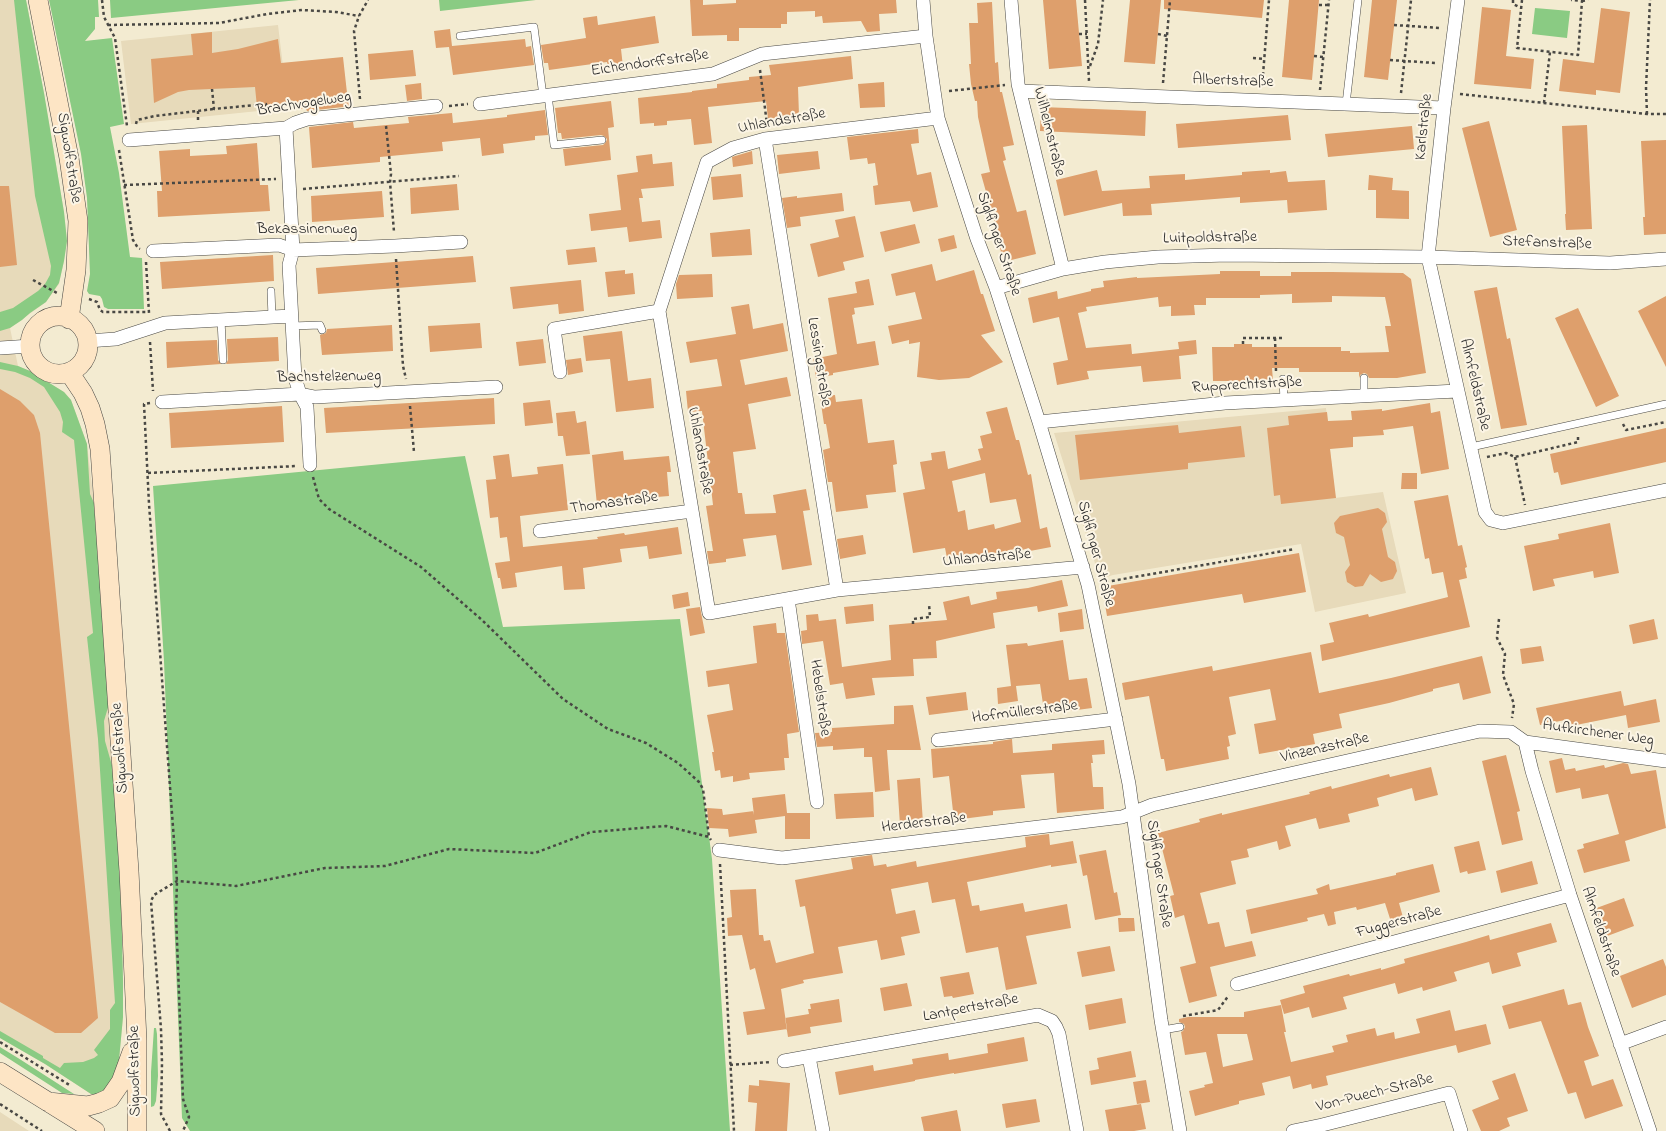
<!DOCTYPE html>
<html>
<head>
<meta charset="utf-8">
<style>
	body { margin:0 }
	canvas { display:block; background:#f3ebd1 }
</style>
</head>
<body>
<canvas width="1666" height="1131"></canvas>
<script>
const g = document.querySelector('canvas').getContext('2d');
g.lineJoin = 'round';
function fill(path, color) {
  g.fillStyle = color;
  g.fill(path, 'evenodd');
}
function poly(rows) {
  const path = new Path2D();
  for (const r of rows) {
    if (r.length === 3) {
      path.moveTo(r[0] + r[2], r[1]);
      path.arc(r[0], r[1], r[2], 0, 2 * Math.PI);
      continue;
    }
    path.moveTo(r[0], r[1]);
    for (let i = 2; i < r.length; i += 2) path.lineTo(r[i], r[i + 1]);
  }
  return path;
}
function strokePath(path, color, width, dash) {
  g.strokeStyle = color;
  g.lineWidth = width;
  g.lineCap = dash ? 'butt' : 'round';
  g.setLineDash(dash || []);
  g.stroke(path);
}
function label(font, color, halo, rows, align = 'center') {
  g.font = font + ' "Indie Flower",sans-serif';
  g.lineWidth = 4;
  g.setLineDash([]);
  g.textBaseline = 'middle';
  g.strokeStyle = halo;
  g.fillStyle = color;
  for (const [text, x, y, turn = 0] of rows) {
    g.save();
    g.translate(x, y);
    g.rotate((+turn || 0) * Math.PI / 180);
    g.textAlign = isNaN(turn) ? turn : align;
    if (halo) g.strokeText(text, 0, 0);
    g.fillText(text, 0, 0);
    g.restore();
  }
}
fill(poly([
	[0,0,26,0,44,93,64,212,67,241,64,261,59,284,46,302,10,328,18,366,30,371,64,392,71,400,87,444,94,503,121,894,123,981,123,1017,119,1060,91,1094,45,1064,0,1038],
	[278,25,288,108,131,124,121,41],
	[1326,408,1335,498,1383,492,1406,593,1315,612,1301,544,1113,575,1100,579,1054,433],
	[0,1112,29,1131,0,1131]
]), '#e7daba');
fill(poly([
	[14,0,26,0,27,5,44,93,64,212,67,241,64,261,59,283,46,302,30,313,22,320,10,328,0,331,0,312,13,308,38,291,45,284,50,275,51,266,35,196],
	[49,0,98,0,99,17,95,17,95,29,85,41,112,38,124,124,110,127,119,173,130,257,142,258,144,309,108,309,104,307,102,299,100,296,89,294,87,291,90,274,87,198,81,154],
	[110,0,299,0,111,18],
	[439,0,536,0,440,11],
	[1535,8,1570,11,1567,38,1532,34],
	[0,362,18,366,30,371,64,392,71,400,87,444,90,494,94,503,109,704,104,721,105,741,113,769,121,894,123,981,123,1017,119,1060,111,1085,97,1095,91,1094,45,1064,0,1038,0,1031,43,1056,43,1058,60,1068,64,1063,83,1062,94,1058,98,1055,94,1050,110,1029,110,1010,115,1003,98,739,87,637,93,633,74,440,62,432,63,422,60,412,44,387,30,378,15,372,0,369],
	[465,456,503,627,680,619,712,859,730,1131,190,1131,182,1118,164,661,153,486],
	[154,1028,156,1028,157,1034,158,1076,156,1101,154,1106,151,1107,151,1072],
	[0,1047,18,1058,74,1094,62,1093,0,1053]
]), '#8acb83');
fill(poly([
	[690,0,703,0,703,5,736,3,736,0,896,0,897,13,879,14,880,31,867,32,861,21,823,23,822,16,815,17,815,11,787,12,787,24,781,24,781,28,739,28,739,41,727,41,727,35,692,36],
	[1043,0,1076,0,1082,66,1049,69],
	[1130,0,1161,0,1155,64,1124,62],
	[1164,0,1264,0,1262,18,1164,9],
	[1289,0,1319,0,1312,80,1282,77],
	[1372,0,1397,0,1388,80,1364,77],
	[992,2,995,63,998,62,1000,92,1002,92,1014,145,1003,147,1006,160,1003,161,1017,212,1026,210,1036,254,1003,262,998,238,999,238,981,174,990,172,978,117,977,101,975,101,971,84,969,64,971,64,969,23,978,23,977,3],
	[1482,7,1511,10,1506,56,1534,59,1531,89,1474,84],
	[1601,8,1630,12,1620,93,1596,90,1596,95,1559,91,1563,59,1594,63],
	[597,16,598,25,655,16,659,43,621,49,623,67,608,69,607,62,549,70,548,63,544,63,541,45,586,38,583,18],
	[450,29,452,46,525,39,526,47,531,46,534,65,453,75,449,47,436,48,434,31],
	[212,32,212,53,238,49,278,39,281,63,343,57,347,93,350,93,352,106,307,111,306,109,301,109,301,104,257,107,255,87,189,90,178,92,154,103,151,59,193,55,191,34],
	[413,50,416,76,370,80,368,54],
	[851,56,853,79,798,87,799,115,768,119,766,101,708,107,712,143,694,145,691,119,667,121,667,125,654,126,654,123,640,124,638,98,692,92,692,91,717,88,717,84,749,80,749,77,771,75,769,65],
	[884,82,885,107,860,108,858,84],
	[421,83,422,99,407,101,405,85],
	[611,101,614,127,608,128,611,160,565,166,563,149,603,145,606,142,607,139,604,136,601,135,562,139,561,133,558,133,555,108],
	[1041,107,1146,111,1145,136,1040,131],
	[545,110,548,135,535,136,535,140,503,144,504,153,482,156,480,138,442,142,443,151,380,157,380,162,312,168,309,127,353,122,354,128,409,123,408,117,452,113,453,123,507,117,507,115],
	[1288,115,1291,140,1178,148,1176,124],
	[1489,121,1517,230,1490,237,1462,128],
	[1587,125,1592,229,1566,230,1565,214,1566,214,1562,126],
	[1412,126,1414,149,1328,157,1325,134],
	[918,129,919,143,911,144,917,175,931,172,938,207,913,212,910,201,875,205,873,186,878,185,875,163,868,164,867,158,850,160,847,137],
	[1666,140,1666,234,1644,235,1643,217,1645,217,1641,141],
	[257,143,260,185,268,185,270,211,158,217,157,191,162,191,159,151,190,149,190,156,227,154,226,146],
	[752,151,753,164,733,167,732,157],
	[818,151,820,169,779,174,777,155],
	[652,154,653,164,672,162,674,186,641,189,643,198,639,198,642,222,660,220,662,238,629,242,627,227,591,231,589,214,621,210,617,175,638,172,636,156],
	[1097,170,1102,191,1150,188,1149,176,1185,174,1185,180,1242,175,1242,172,1270,170,1270,173,1286,171,1288,182,1325,180,1327,210,1288,213,1287,200,1240,203,1240,197,1151,204,1152,215,1123,216,1122,203,1064,216,1056,180],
	[741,174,743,197,713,200,711,177],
	[1369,175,1393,178,1392,190,1409,191,1409,219,1376,218,1376,190,1368,190],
	[457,184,459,210,411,214,410,188],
	[0,186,9,186,17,265,0,267],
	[382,191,384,217,312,222,311,196],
	[842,193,844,211,800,217,801,226,787,228,782,198,797,196,797,198],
	[855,216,864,257,843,262,845,270,818,277,810,244,839,237,835,220],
	[915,224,920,243,885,252,880,232],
	[750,229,752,255,712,257,710,233],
	[954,235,957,248,941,252,938,239],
	[595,247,597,262,568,265,566,250],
	[273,255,274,281,162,289,160,262],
	[473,256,476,282,318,294,316,268],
	[932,264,936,281,974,270,981,294,983,294,995,331,981,335,1003,362,969,378,939,380,917,377,920,342,909,344,909,340,892,344,888,326,922,319,915,292,896,296,891,274],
	[625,270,625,274,633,273,635,294,608,297,605,272],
	[1220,271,1260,271,1260,276,1291,276,1291,272,1331,272,1403,273,1411,279,1426,373,1397,378,1369,378,1367,374,1364,373,1360,375,1359,378,1359,372,1299,372,1299,368,1272,368,1273,381,1253,381,1253,384,1232,385,1232,381,1213,381,1212,347,1234,347,1234,344,1252,344,1252,347,1341,347,1341,351,1350,351,1350,353,1389,352,1385,326,1391,326,1385,297,1332,296,1332,302,1292,303,1292,294,1260,295,1260,298,1206,298,1206,305,1194,305,1195,315,1171,316,1171,306,1159,307,1158,297,1086,307,1087,311,1078,313,1086,348,1131,344,1132,354,1179,349,1178,342,1196,340,1197,354,1179,356,1181,379,1143,382,1141,366,1087,371,1089,379,1057,385,1053,363,1068,360,1059,317,1033,323,1028,298,1057,291,1058,299,1091,291,1091,289,1104,287,1103,281,1137,277,1137,278,1220,274],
	[712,274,713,297,677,299,676,284,679,275],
	[869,279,874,305,854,308,855,314,852,315,857,344,875,341,879,365,833,373,833,375,816,378,813,359,837,354,828,298,857,293,855,282],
	[581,280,584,311,559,314,558,304,513,309,510,287],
	[1497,287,1507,339,1510,338,1527,425,1501,429,1474,291],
	[1666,296,1666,367,1638,311],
	[749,304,753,329,783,323,788,351,740,360,745,385,787,377,791,396,748,404,756,449,733,452,738,493,742,493,745,514,776,513,773,495,806,489,810,510,803,511,812,565,782,570,776,535,743,539,746,556,726,559,726,562,709,564,707,551,713,551,706,506,713,505,702,411,688,412,686,391,722,386,717,359,690,363,686,342,736,334,731,307],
	[1578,308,1619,396,1596,407,1555,318],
	[480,323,482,348,430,352,428,326],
	[392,325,393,351,322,355,320,335,326,333,327,329],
	[622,331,628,381,651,378,654,408,616,412,610,359,586,361,583,336],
	[278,337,279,361,226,364,228,360,227,339],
	[543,339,546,363,519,366,516,342],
	[217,340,218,360,221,364,167,368,166,342],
	[581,358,583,372,568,375,566,360],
	[0,389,20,401,34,415,40,433,98,1018,81,1033,55,1033,0,1002],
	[835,395,836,402,862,399,868,443,894,440,897,464,893,465,896,492,866,495,868,508,836,512,832,482,828,482,823,450,830,448,826,424,824,424,820,397],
	[494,398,495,424,326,433,324,408],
	[550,400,553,423,525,426,523,403],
	[1430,403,1431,413,1440,411,1449,469,1421,474,1413,426,1383,430,1384,435,1353,437,1353,447,1330,449,1336,498,1281,504,1280,495,1274,496,1267,428,1289,425,1288,416,1327,412,1328,421,1352,420,1351,411,1382,409,1382,411],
	[282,406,284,442,171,448,169,413],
	[1007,407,1016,440,1019,440,1028,475,1031,474,1040,529,1047,527,1051,547,1030,551,1029,548,1015,552,1014,549,977,559,976,553,947,558,945,548,913,553,903,493,925,489,920,462,932,460,931,453,945,451,948,469,981,460,978,449,983,448,980,436,992,433,986,412],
	[985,473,990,503,1016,499,1021,522,995,529,994,524,968,530,965,510,958,512,952,481],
	[575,411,577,423,586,421,590,454,566,456,563,436,558,436,556,413],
	[1178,425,1179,433,1241,426,1245,457,1188,463,1188,469,1080,480,1075,435],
	[1666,428,1666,462,1561,485,1558,472,1554,473,1550,454],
	[623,451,624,460,669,456,671,472,667,472,669,496,619,500,619,502,597,505,592,455],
	[509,454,512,477,538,474,537,467,563,464,568,510,520,516,523,547,598,539,597,537,624,533,625,535,678,527,682,554,649,559,647,546,620,549,622,562,583,568,585,589,564,590,562,566,515,573,517,587,502,589,500,578,498,578,495,563,510,561,507,537,500,538,498,517,490,518,486,480,496,479,493,456],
	[1402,473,1417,473,1417,489,1401,489],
	[1448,495,1458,546,1462,545,1467,567,1465,568,1467,578,1459,580,1470,627,1322,661,1320,645,1334,642,1329,623,1368,614,1369,617,1448,597,1443,572,1432,574,1429,558,1425,559,1414,501],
	[1378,508,1385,513,1387,522,1382,529,1388,557,1395,562,1397,571,1393,579,1381,582,1370,574,1363,586,1355,587,1347,582,1345,572,1350,565,1344,537,1336,533,1334,523,1340,516],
	[1610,523,1619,573,1594,578,1593,571,1553,579,1555,586,1533,591,1524,546,1559,539,1558,534],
	[863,535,866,554,840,559,837,539],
	[1299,553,1306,592,1244,603,1242,594,1107,616,1102,587],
	[1062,580,1068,606,1038,612,1037,606,993,613,995,628,936,641,937,658,913,659,914,676,872,678,875,695,846,699,843,683,830,685,823,641,802,644,801,631,807,630,806,615,818,614,819,621,836,619,842,667,891,660,889,625,947,620,943,602,969,596,971,605,997,599,996,592,1028,588],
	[688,592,690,606,674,609,672,595],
	[873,604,874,621,846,624,844,607],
	[700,607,705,633,690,636,686,609],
	[1082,609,1084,629,1060,632,1058,613],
	[1654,619,1658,639,1633,644,1629,625],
	[776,623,777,633,785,633,799,732,787,734,789,758,784,758,785,770,749,773,750,779,733,782,733,776,721,778,720,770,715,771,712,752,714,752,707,715,733,710,729,684,708,687,706,671,757,663,753,626],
	[1063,640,1069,680,1087,678,1092,708,1047,714,1045,703,1043,704,1040,684,1016,686,1018,701,998,704,997,688,1011,686,1006,645,1027,643,1028,646],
	[1541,646,1544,661,1522,664,1520,649],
	[1311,652,1319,693,1391,678,1482,656,1491,693,1463,700,1459,683,1433,689,1433,691,1389,703,1339,714,1342,728,1313,734,1315,744,1259,754,1254,724,1276,720,1270,689,1229,697,1236,734,1228,736,1230,746,1227,747,1229,759,1166,771,1164,759,1161,759,1149,696,1125,700,1122,683,1212,666,1213,671],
	[1621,691,1624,706,1656,699,1660,722,1628,728,1626,715,1566,727,1565,720,1540,725,1536,708],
	[966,692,968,710,929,715,926,697],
	[913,705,921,750,887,750,890,790,875,792,872,757,864,757,864,748,833,750,833,746,817,747,815,733,832,732,832,728,894,724,894,706],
	[1012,739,1013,753,1052,750,1052,744,1104,740,1105,754,1092,755,1093,763,1091,763,1093,787,1103,787,1104,809,1057,813,1054,773,1021,775,1025,808,993,811,993,815,954,820,949,776,933,778,931,749,993,744,993,742],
	[1506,755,1520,811,1517,812,1523,840,1502,845,1482,761],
	[1562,758,1565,770,1575,768,1576,771,1604,765,1605,768,1623,763,1628,764,1631,774,1656,770,1666,828,1625,841,1630,861,1584,873,1577,850,1584,848,1583,844,1619,834,1608,794,1582,799,1580,788,1556,793,1549,761],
	[1431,767,1438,795,1415,801,1412,788,1377,798,1379,806,1348,814,1350,822,1319,829,1316,818,1285,826,1291,846,1279,850,1277,841,1247,849,1249,857,1231,861,1236,884,1200,893,1208,924,1219,922,1225,947,1252,941,1256,956,1210,967,1217,996,1189,1003,1180,967,1196,963,1184,915,1175,918,1170,896,1174,895,1158,833,1200,822,1199,819,1222,813,1222,815,1310,794,1309,792,1331,786,1332,789,1389,774,1390,777],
	[920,778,923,823,900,825,897,780],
	[873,792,874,817,836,819,834,794],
	[785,794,787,813,810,813,810,839,785,839,785,816,755,820,757,833,729,837,728,829,709,828,707,808,722,809,723,815,754,811,754,815,752,798],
	[1049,834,1050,845,1073,841,1077,863,1051,867,1051,865,967,882,972,906,979,905,980,911,1023,903,1025,912,1067,904,1071,928,1026,936,1037,984,1006,990,998,947,966,953,955,899,932,903,928,882,891,889,896,914,915,910,920,933,901,937,905,955,881,960,877,940,838,947,843,973,803,980,804,983,781,989,787,1029,747,1035,743,1012,765,1009,755,968,750,970,742,935,728,936,727,918,732,917,730,890,756,889,759,935,763,935,764,941,770,940,776,963,814,953,805,906,800,907,795,880,853,869,851,858,872,855,874,866,886,864,887,867,916,861,917,867,1026,847,1025,837],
	[1479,841,1486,870,1468,874,1467,871,1460,873,1454,847],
	[1106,850,1114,893,1117,892,1121,915,1095,920,1087,875,1083,876,1079,855],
	[1532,861,1538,884,1501,893,1496,871],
	[1433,864,1440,892,1399,903,1404,921,1392,925,1385,903,1357,910,1356,907,1334,912,1336,924,1328,926,1324,914,1307,918,1308,921,1251,934,1246,910,1318,894,1316,889,1329,884,1330,890,1396,875,1396,873],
	[1624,898,1634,926,1602,938,1591,910],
	[1118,918,1134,918,1135,931,1119,932],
	[1551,923,1557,942,1517,953,1521,966,1492,974,1489,962,1454,972,1457,981,1423,991,1422,987,1398,994,1395,983,1343,997,1347,1009,1312,1018,1309,1007,1284,1014,1280,1000,1305,993,1303,986,1349,974,1350,976,1381,968,1381,970,1405,963,1404,959,1466,942,1489,935,1490,940],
	[1110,946,1115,971,1082,977,1077,952],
	[1663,959,1666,967,1666,995,1632,1008,1620,976],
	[969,972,974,994,953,998,952,996,944,997,940,977],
	[907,983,912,1006,884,1011,880,988],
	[1564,989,1568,1005,1581,1002,1588,1027,1599,1056,1584,1061,1592,1086,1613,1079,1623,1106,1585,1119,1576,1092,1568,1094,1541,1021,1509,1029,1502,1006],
	[1122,998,1126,1023,1089,1030,1085,1005],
	[839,999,842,1022,810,1027,811,1033,788,1037,785,1018,809,1014,808,1009,811,1009,810,1004],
	[1281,1005,1286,1032,1284,1032,1291,1062,1334,1052,1332,1046,1348,1042,1346,1035,1375,1028,1377,1036,1394,1032,1395,1039,1420,1033,1416,1019,1450,1010,1455,1031,1486,1024,1491,1044,1458,1053,1456,1045,1326,1076,1328,1085,1312,1089,1311,1084,1293,1089,1290,1076,1262,1083,1265,1095,1239,1101,1239,1104,1195,1116,1189,1091,1205,1087,1204,1085,1213,1083,1206,1052,1185,1055,1181,1032,1183,1031,1185,1027,1184,1024,1179,1022,1179,1019,1188,1017,1244,1017,1244,1012],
	[1217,1034,1247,1034,1253,1060,1223,1067],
	[1024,1037,1028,1061,954,1074,954,1073,915,1080,915,1081,839,1095,835,1072,873,1065,874,1071,913,1064,912,1059,948,1053,949,1060,988,1053,987,1044],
	[1131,1051,1136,1077,1091,1085,1089,1071,1099,1069,1097,1058],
	[1515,1073,1528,1111,1507,1118,1510,1126,1499,1131,1481,1131,1472,1110,1499,1099,1492,1081],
	[759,1080,790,1083,787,1131,755,1131,757,1103,748,1102,749,1085,759,1086],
	[1146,1080,1150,1102,1137,1104,1133,1082],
	[1036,1099,1040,1122,1006,1128,1002,1104],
	[1141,1104,1146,1129,1134,1131,1109,1131,1105,1110],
	[957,1110,961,1131,924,1131,921,1117]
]), '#de9f6c');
const lane = poly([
	[460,36,534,27,543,96],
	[548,95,554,145,602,140],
	[1346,104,1358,0],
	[271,291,272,317],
	[221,320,223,360],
	[292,326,320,325,322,330],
	[1364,378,1364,396],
	[1283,379,1284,401],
	[1471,447,1666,404],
	[1163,1030,1180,1027]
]);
const street = poly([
	[923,0,926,36,938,118,977,239,996,288,1039,422,1088,585,1129,784,1161,1020,1180,1131],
	[1011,0,1018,84,1063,269],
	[1458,0,1444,108,1428,257,1485,512,1491,520,1503,523,1666,490],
	[1020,91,1444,108],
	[480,104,713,74,762,54,926,36],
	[938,118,765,139,733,148,707,162,659,311,709,613,837,590,1083,567],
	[286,128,293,250,289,265,295,378,300,394,307,407,310,465],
	[765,139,837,590],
	[129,140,286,128,295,123,307,119,436,106],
	[153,251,279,245,293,250,395,246,461,242],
	[996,288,1063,269,1105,262,1158,257,1228,255,1428,257,1610,263,1666,259],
	[87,341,116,339,165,323,291,316],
	[0,348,31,346],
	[560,372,554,329,659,311],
	[162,402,300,394,315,397,496,387],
	[1039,422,1225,403,1457,391],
	[540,531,692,511],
	[788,599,817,802],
	[938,740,1116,719],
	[1525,742,1532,771,1570,895,1650,1131],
	[719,850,782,858,1122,817,1152,805,1480,731,1511,732,1525,742,1666,761],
	[1237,984,1570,895],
	[1620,1044,1666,1027],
	[809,1057,823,1131],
	[784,1061,1038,1015,1052,1021,1056,1027,1059,1034,1077,1131],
	[1293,1131,1322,1125,1449,1093,1461,1131]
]);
const secondary = poly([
	[38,0,69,158,78,221,76,270,69,319],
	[59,345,29],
	[69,372,83,393,90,408,95,424,100,449,129,871,137,1040,137,1131],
	[0,1072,95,1131],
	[48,1102,88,1106,99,1103,110,1098,121,1082,132,1052]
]);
strokePath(lane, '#494844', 8);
strokePath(street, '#494844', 14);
strokePath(secondary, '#494844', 20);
strokePath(poly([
	[102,0,104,17,115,38,127,126],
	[1085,0,1089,81],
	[1513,0,1513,4,1521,8],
	[1522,0,1517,48,1578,55,1582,1,1571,0],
	[1582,1,1588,0],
	[1319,5,1328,5],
	[108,25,219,23,267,14,302,10,336,12,359,16],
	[1394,25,1440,28],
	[1079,34,1087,34],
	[1158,34,1167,36],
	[1314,56,1323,57],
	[1253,58,1264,59],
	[1390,60,1435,63],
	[1090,66,1098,44,1103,0],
	[760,70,767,124],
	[1245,79,1247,82,1262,83],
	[1163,83,1170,0],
	[1262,87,1269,0],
	[212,89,214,109,266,104,267,111],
	[1320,90,1329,0],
	[949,91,1005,85],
	[1401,93,1411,0],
	[1460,94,1647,114,1666,114],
	[360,99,354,31,359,16,368,0],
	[1544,103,1550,52],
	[449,106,468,104],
	[198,111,198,120],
	[1647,114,1646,88,1650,0],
	[136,124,137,120,155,116,214,109],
	[386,126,391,174,390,182,394,232],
	[119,150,133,240,138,248,140,249],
	[124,185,276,179],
	[303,189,459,176],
	[396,259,403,366,406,379],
	[146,262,149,313],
	[33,280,57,293],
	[89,299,97,302,100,310,103,312,148,312],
	[1275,338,1276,371],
	[150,342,153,391],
	[1243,344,1243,338,1284,338],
	[150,403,144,404,149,504,177,881,176,915,183,1099,189,1117,183,1131],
	[410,406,414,452],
	[1623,424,1626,430,1666,422],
	[1487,457,1506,453,1515,457,1578,442,1578,435],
	[1515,457,1525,505],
	[148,473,297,466],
	[313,477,319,499,329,509,421,567,482,620,563,699,608,729,646,743,678,763,699,782,703,789,709,837],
	[1100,583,1295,549],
	[1499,619,1497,638,1505,654,1503,675,1514,704,1512,718],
	[913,624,913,619,930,617,929,604],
	[720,864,734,1131],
	[1183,1016,1218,1010,1229,995],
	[0,1042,71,1086],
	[730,1065,771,1062],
	[0,1104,42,1131],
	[170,1131,161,1114,162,1063,161,1029,151,901,154,895,177,881,236,886,325,868,385,866,449,849,535,853,591,832,666,826,709,837,711,840]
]), '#494844', 2.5, [3, 3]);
strokePath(lane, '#fff', 7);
strokePath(street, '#fff', 13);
strokePath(secondary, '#fde5c5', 19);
label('16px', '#2b2b2b', '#fcf5e5', [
	["Eichendorffstraße",650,64,-8],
	["Albertstraße",1233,82,2],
	["Brachvogelweg",304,105,-9],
	["Uhlandstraße",782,122,-10],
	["Karlstraße",1425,127,-84],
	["Wilhelmstraße",1048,132,76],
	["Sigwolfstraße",68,158,81],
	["Bekassinenweg",307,230],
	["Luitpoldstraße",1210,239,-1],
	["Siglfinger Straße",998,244,71],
	["Stefanstraße",1547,244,2],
	["Lessingstraße",818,362,81],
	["Bachstelzenweg",329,378,-1],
	["Almfeldstraße",1474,385,77],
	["Rupprechtstraße",1247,386,-3],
	["Uhlandstraße",699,451,80],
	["Thomastraße",614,504,-8],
	["Siglfinger Straße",1095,554,75],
	["Uhlandstraße",987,559,-5],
	["Hebelstraße",819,698,82],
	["Hofmüllerstraße",1025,713,-7],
	["Aufkirchener Weg",1598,734,8],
	["Sigwolfstraße",121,748,-94],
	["Vinzenzstraße",1325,749,-13],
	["Herderstraße",924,824,-7],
	["Siglfinger Straße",1158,874,82],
	["Fuggerstraße",1399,923,-15],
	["Almfeldstraße",1600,932,71],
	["Lantpertstraße",971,1009,-11],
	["Sigwolfstraße",136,1071,-91],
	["Von-Puech-Straße",1375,1094,-14]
]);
</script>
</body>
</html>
